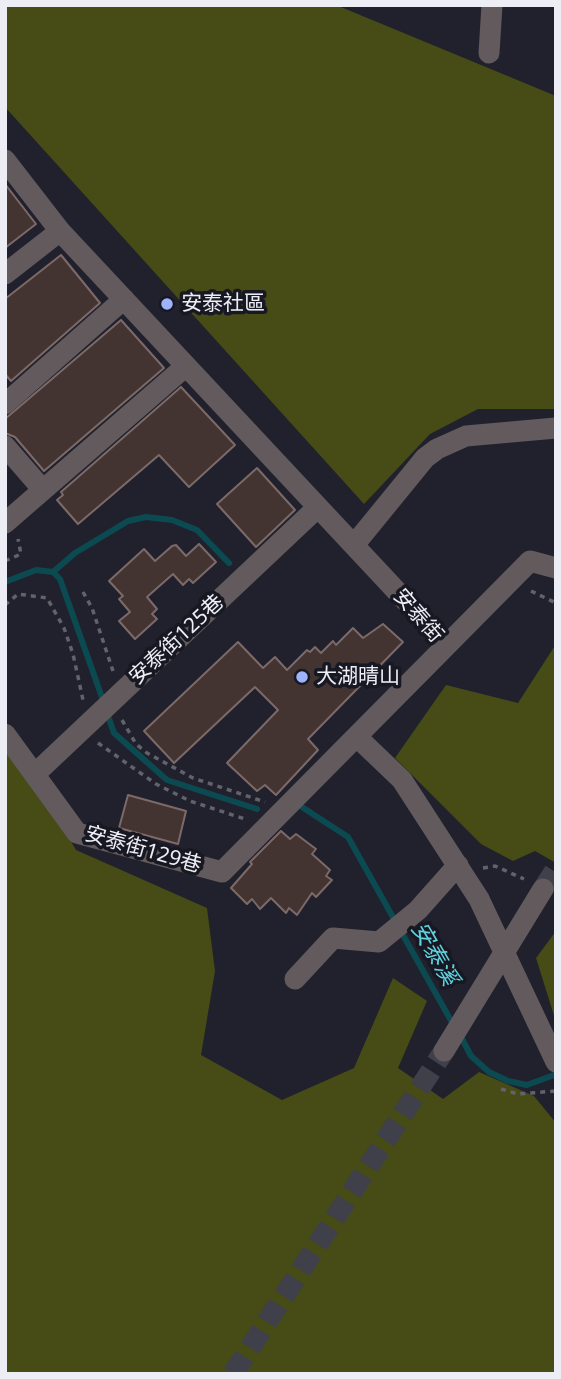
<!DOCTYPE html>
<html>
<head>
<meta charset="utf-8">
<style>
	body { margin:0 }
	#map { position:relative; width:561px; height:1379px; overflow:hidden; background:#21212d; font-family:"Noto Sans",sans-serif }
	canvas { display:block }
	.frame { position:absolute; inset:0; border:7px solid #ededf5; pointer-events:none }
</style>
</head>
<body>
<div id="map">
<canvas width="561" height="1379"></canvas>
<div class="frame"></div>
</div>
<script>
const g = document.querySelector('canvas').getContext('2d');
g.lineJoin = 'round';
function fill(path, color) {
  g.fillStyle = color;
  g.fill(path, 'evenodd');
}
function poly(rows) {
  const path = new Path2D();
  for (const r of rows) {
    path.moveTo(r[0], r[1]);
    for (let i = 2; i < r.length; i += 2) path.lineTo(r[i], r[i + 1]);
  }
  return path;
}
function strokePath(path, color, width, dash) {
  g.strokeStyle = color;
  g.lineWidth = width;
  g.lineCap = dash ? 'butt' : 'round';
  g.setLineDash(dash || []);
  g.stroke(path);
}
function label(font, color, halo, rows, align = 'center') {
  g.font = font + ' "Noto Sans","Noto Sans TC",sans-serif';
  g.lineWidth = 7;
  g.setLineDash([]);
  g.textBaseline = 'middle';
  g.strokeStyle = halo;
  g.fillStyle = color;
  for (const [text, x, y, turn = 0] of rows) {
    g.save();
    g.translate(x, y);
    g.rotate((+turn || 0) * Math.PI / 180);
    g.textAlign = isNaN(turn) ? turn : align;
    if (halo) g.strokeText(text, 0, 0);
    g.fillText(text, 0, 0);
    g.restore();
  }
}
fill(poly([
	[5,5,336,5,556,96,556,409,478,409,430,434,364,504,5,107],
	[556,644,556,863,535,851,513,861,481,844,395,758,446,685,518,703],
	[5,747,49,803,76,850,207,908,215,971,201,1055,282,1100,354,1068,393,978,427,1001,398,1068,443,1099,479,1072,534,1096,556,1123,556,1374,5,1374],
	[556,931,556,1022,536,958]
]), '#474b15');
strokePath(poly([
	[53,572,75,553,128,521,146,517,172,520,197,530,229,563],
	[5,582,36,570,53,572,60,579,104,703],
	[107,713,114,733,167,780,257,809],
	[302,807,348,837,454,1026],
	[460,1035,471,1056,489,1072,508,1081,527,1085,554,1075]
]), '#0b4a51', 6);
const building = poly([
	[5,184,36,224,5,248,5,184],
	[61,255,100,303,11,381,5,374,5,299,61,255],
	[121,320,164,368,44,471,15,437,5,433,5,419,121,320],
	[181,387,235,445,189,487,159,455,78,524,57,500,63,495,61,492,181,387],
	[257,468,295,510,256,547,217,504,257,468],
	[199,544,216,562,193,583,189,579,183,585,173,574,147,597,157,609,152,614,157,619,135,639,119,621,130,612,119,599,123,596,109,581,144,549,155,561,172,546,176,545,186,556,199,544],
	[383,624,403,642,308,739,318,750,276,795,265,785,257,791,227,763,278,710,255,687,174,763,144,731,238,642,263,668,275,657,287,670,307,650,310,652,315,647,321,653,333,641,336,645,353,628,363,638,383,624],
	[128,795,186,811,178,844,119,828,128,795],
	[281,831,290,839,296,834,316,849,312,854,330,870,326,876,332,880,316,897,312,893,297,915,289,908,286,913,271,898,260,909,252,899,247,904,231,888,252,864,250,862,281,831]
]);
fill(building, '#433432');
strokePath(building, '#7b6a68', 2);
strokePath(poly([
	[543,889,556,869],
	[233,1374,444,1051]
]), '#40404b', 21, [21, 10]);
strokePath(poly([
	[5,561,21,554,18,539],
	[531,591,556,603],
	[83,592,92,608,113,671],
	[5,605,18,594,47,598,64,628,73,654,83,700],
	[122,720,136,744,147,753,193,778,265,802],
	[98,743,156,784,190,801,245,819],
	[483,868,495,866,524,879],
	[501,1089,518,1094,556,1091]
]), '#62626d', 3.5, [5, 5]);
strokePath(poly([
	[489,53,492,5],
	[5,160,60,231,447,645,222,872,77,833,5,734],
	[5,274,60,231],
	[5,404,124,299],
	[5,446,43,490,186,366],
	[5,523,43,490],
	[354,545,425,458,437,449,466,436,556,428],
	[447,645,530,561,556,568],
	[357,737,402,780,479,899,556,1062],
	[36,773,318,507],
	[295,979,333,938,379,942,418,910,458,865],
	[444,1051,543,889]
]), '#625a5c', 21);
for (const [x, y, r, color] of [
	[167,304,7,"#9fb3fd"],
	[302,677,7,"#9fb3fd"]
]) {
  const dot = new Path2D();
  dot.arc(x, y, r, 0, 2 * Math.PI);
  g.fillStyle = color;
  g.fill(dot);
  strokePath(dot, '#181823', 2.5);
}
label('21px', '#ededf5', '#181823', [
	["安泰社區",181,304],
	["大湖晴山",316,677]
], 'left');
label('21px', '#ededf5', '#181823', [
	["安泰街",418,616,49],
	["安泰街125巷",177,640,-43],
	["安泰街129巷",143,850,16]
]);
label('italic 23px', '#60d3e1', '#181823', [
	["安泰溪",434,954,60]
]);
</script>
</body>
</html>
